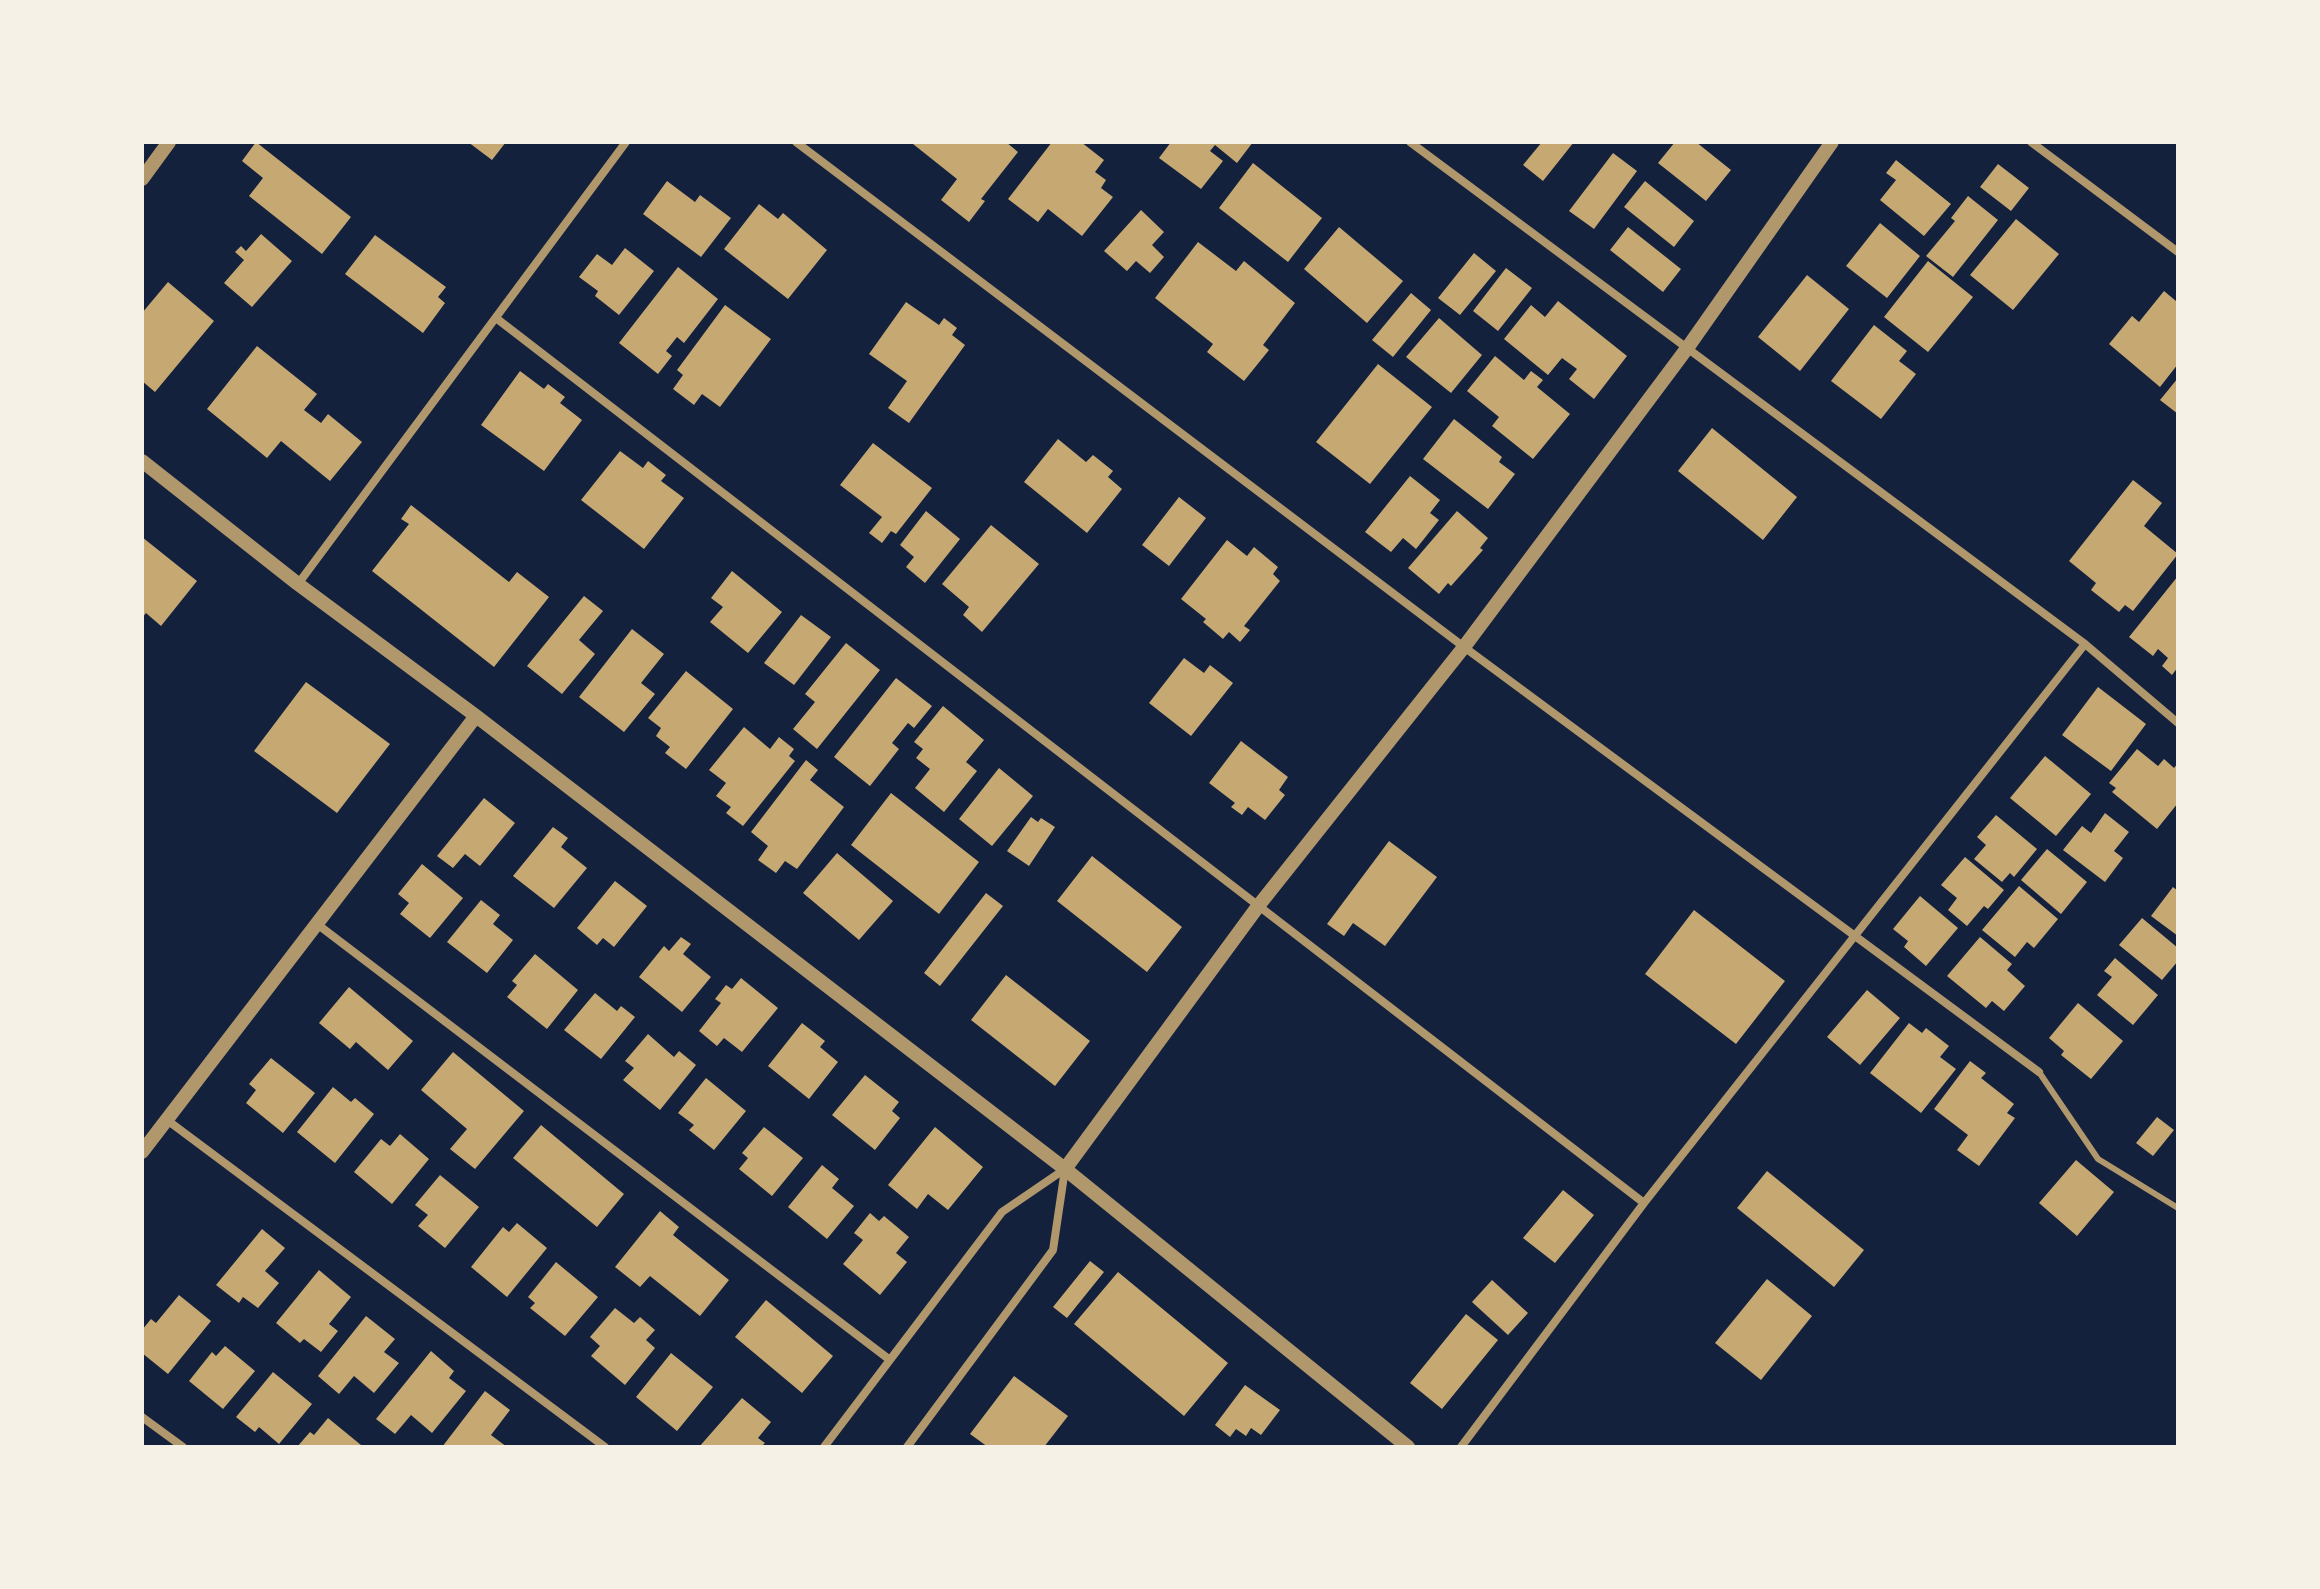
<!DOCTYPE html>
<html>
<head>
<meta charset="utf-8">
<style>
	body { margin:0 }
	#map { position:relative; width:2320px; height:1589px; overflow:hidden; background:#14213d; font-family:"Asap Condensed",sans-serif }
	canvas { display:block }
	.frame { position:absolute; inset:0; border:144px solid #f6f1e7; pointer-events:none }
</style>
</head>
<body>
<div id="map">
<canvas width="2320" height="1589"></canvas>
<div class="frame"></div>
</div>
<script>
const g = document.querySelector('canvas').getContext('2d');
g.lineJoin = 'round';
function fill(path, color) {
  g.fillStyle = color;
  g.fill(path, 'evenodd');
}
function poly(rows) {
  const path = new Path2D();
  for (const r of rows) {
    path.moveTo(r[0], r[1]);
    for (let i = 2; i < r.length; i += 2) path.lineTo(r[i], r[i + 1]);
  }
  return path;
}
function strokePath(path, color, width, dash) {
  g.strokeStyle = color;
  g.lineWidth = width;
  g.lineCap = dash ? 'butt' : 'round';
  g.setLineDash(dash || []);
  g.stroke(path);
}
fill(poly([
	[256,142,351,217,322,254,249,196,263,178,242,161],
	[468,142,506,142,492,160],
	[914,142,1006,142,1018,152,981,199,985,201,969,222,941,200,957,179,913,144],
	[1052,142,1071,144,1081,142,1104,160,1095,172,1106,180,1101,188,1113,197,1082,236,1048,209,1038,222,1008,199],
	[1171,142,1253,142,1237,163,1215,145,1210,151,1223,161,1201,189,1159,158],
	[1542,142,1574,142,1543,181,1523,165],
	[1675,142,1696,142,1731,170,1706,201,1658,163],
	[1613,153,1637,171,1594,229,1569,211],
	[1896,160,1951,204,1924,236,1880,200,1896,180,1886,173],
	[1253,163,1322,218,1288,262,1219,208],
	[1998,164,2029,188,2011,211,1980,187],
	[667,181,695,202,700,195,731,218,701,257,643,214],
	[1645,181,1694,221,1674,247,1624,207],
	[1968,196,1998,220,1953,277,1926,256,1955,221,1951,218],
	[759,204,778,219,783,213,827,250,788,299,724,249],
	[1141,210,1164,232,1152,245,1164,257,1150,273,1136,261,1127,271,1104,251],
	[2016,219,2059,254,2013,310,1970,275],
	[1880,223,1920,256,1887,298,1846,266],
	[1339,227,1403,281,1367,323,1304,269],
	[1628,227,1681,269,1663,292,1610,250],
	[261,234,292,261,252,307,224,283,244,260,235,252,241,246,246,251],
	[375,235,446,287,438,297,445,303,423,333,345,274],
	[1198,242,1236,271,1244,261,1295,303,1263,345,1269,350,1244,381,1207,352,1213,344,1155,298],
	[625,248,654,271,619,315,595,296,598,291,579,277,597,254,612,265],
	[1474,253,1496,271,1460,315,1438,298],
	[1928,261,1973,297,1928,352,1884,317],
	[678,267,718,299,684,343,677,337,666,351,672,356,658,374,619,343],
	[1506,268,1532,288,1498,331,1473,311],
	[1807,275,1849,309,1800,371,1758,337],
	[168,282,214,321,155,392,142,381,142,313],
	[2164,291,2176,301,2178,300,2178,364,2160,387,2109,344,2132,316,2139,322],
	[1411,293,1431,310,1393,357,1372,340],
	[1558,301,1627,356,1594,399,1569,379,1577,369,1562,358,1548,375,1504,339,1531,305,1545,317],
	[906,302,939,325,944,318,957,328,952,335,965,345,909,423,888,408,907,381,869,354],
	[725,305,771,339,720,407,702,394,694,405,673,389,683,375,677,370],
	[1439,318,1482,355,1451,393,1406,357],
	[1874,325,1907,351,1899,361,1916,374,1881,419,1831,381],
	[257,346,317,394,304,410,321,423,328,414,362,442,330,481,281,441,267,458,207,409],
	[1495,356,1524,380,1531,371,1543,380,1537,387,1570,414,1533,459,1492,426,1499,417,1467,391],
	[1378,364,1432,407,1370,484,1316,442],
	[520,371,544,389,548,384,565,397,560,403,582,420,544,471,481,425],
	[2178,378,2178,414,2160,400],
	[1454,419,1502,457,1499,462,1515,474,1488,509,1423,459],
	[1712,428,1797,497,1763,540,1678,471],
	[1058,439,1086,462,1093,455,1113,471,1108,477,1122,489,1087,533,1024,482],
	[873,443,932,488,896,534,891,531,882,543,869,533,882,517,840,485],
	[620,451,643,468,648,461,666,475,661,481,684,498,644,549,581,500],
	[1410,476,1440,500,1430,513,1439,520,1416,549,1403,538,1391,552,1365,532],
	[2133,480,2162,503,2144,526,2178,554,2133,611,2125,605,2119,612,2091,590,2096,583,2069,561],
	[1179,497,1206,518,1169,566,1142,545],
	[411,505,509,582,517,572,549,597,494,667,372,571,409,524,401,519],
	[926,511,960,539,925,583,906,567,914,557,900,545],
	[1457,511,1488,538,1480,548,1483,550,1451,586,1448,583,1439,594,1408,568],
	[991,525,1039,564,982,632,963,615,969,607,942,584],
	[142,537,197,581,161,626,146,613,142,618],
	[1227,540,1247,556,1254,547,1278,567,1273,574,1280,581,1244,626,1250,630,1240,642,1229,632,1223,639,1203,622,1206,619,1181,599],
	[732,571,782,612,748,653,710,622,723,607,711,598],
	[2178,576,2178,667,2172,675,2162,666,2168,658,2158,649,2153,656,2129,637],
	[584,596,603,611,579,640,595,654,562,694,527,666],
	[801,615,831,637,794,685,764,663],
	[632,629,664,654,641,683,655,694,624,732,579,697],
	[846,643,880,670,817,749,793,729,815,702,805,694],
	[1184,658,1204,673,1210,665,1233,683,1191,736,1149,703],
	[686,671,733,709,686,769,665,753,670,747,656,736,661,728,648,718],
	[896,678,932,706,914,728,908,723,892,743,899,749,870,786,834,757],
	[306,682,390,744,337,813,254,751],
	[2098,687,2146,724,2111,771,2062,735],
	[943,706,984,740,966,762,977,771,944,812,915,788,930,769,916,758,923,749,914,742],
	[744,727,770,749,779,737,794,749,789,756,795,761,743,826,726,813,731,807,716,796,726,783,709,770],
	[1241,741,1288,777,1279,790,1285,795,1265,820,1248,807,1242,815,1231,807,1235,803,1209,783],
	[2137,749,2158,766,2164,759,2174,768,2178,763,2178,803,2157,829,2112,792,2116,788,2109,783],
	[2045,756,2091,794,2056,836,2010,798],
	[806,760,818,770,810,780,844,807,797,869,785,861,776,873,758,860,768,846,751,832],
	[999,768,1033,796,992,846,959,819],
	[891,793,979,862,939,914,851,845],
	[484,798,515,823,480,866,465,854,453,868,437,856],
	[2105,813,2129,832,2114,851,2123,858,2105,882,2063,850,2082,826,2091,833],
	[1996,815,2037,849,2014,877,2010,873,2002,882,1974,859,1986,845,1977,837],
	[1031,817,1038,822,1041,818,1055,827,1029,866,1007,851],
	[553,827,568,838,561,847,587,868,554,908,513,876],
	[1389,841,1437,877,1385,946,1353,923,1344,936,1327,924],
	[2047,849,2087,882,2061,914,2021,880],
	[837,853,893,901,859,940,803,893],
	[1092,856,1182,927,1147,972,1057,901],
	[1965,857,2004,890,1988,909,1984,906,1967,926,1948,910,1957,898,1941,885],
	[422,864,463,898,430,938,400,914,409,903,398,894],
	[615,881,647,906,614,947,603,938,597,945,577,928],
	[2019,886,2058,919,2034,948,2027,942,2015,957,1982,930],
	[2173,887,2178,891,2178,936,2151,916],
	[986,893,1003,906,940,986,924,973],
	[1920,896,1958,928,1926,966,1904,947,1908,941,1893,929],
	[481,900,500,915,493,924,513,940,487,973,447,942],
	[1694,910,1785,981,1736,1044,1645,974],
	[2142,918,2178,948,2178,961,2162,980,2119,945],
	[681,937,691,944,683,954,711,977,682,1012,639,977,664,946,669,951],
	[1980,937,2012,964,2007,970,2025,986,2004,1011,1992,1001,1986,1008,1947,976],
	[535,954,578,990,547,1029,507,997,517,985,512,981],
	[2115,958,2158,995,2133,1025,2097,995,2112,977,2104,971],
	[1006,975,1090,1041,1055,1086,971,1020],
	[741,978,778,1008,742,1052,724,1038,717,1046,699,1031,721,1003,715,999,726,985,732,989],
	[349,987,413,1041,388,1070,356,1042,350,1049,319,1023],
	[1867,990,1900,1018,1860,1065,1827,1037],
	[595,993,617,1011,621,1006,635,1017,601,1059,564,1030],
	[2078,1003,2123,1041,2091,1079,2061,1055,2064,1051,2049,1038],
	[802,1023,825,1041,820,1047,838,1062,809,1099,768,1066],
	[1909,1023,1922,1033,1926,1028,1949,1046,1940,1057,1956,1069,1921,1113,1870,1073],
	[648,1034,674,1057,679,1051,696,1065,660,1110,623,1080,634,1068,625,1061],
	[453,1052,524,1111,475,1169,450,1149,467,1129,421,1090],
	[271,1058,315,1093,283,1133,246,1103,256,1090,249,1084],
	[1970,1061,1986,1073,1981,1078,2014,1104,2007,1113,2015,1118,1979,1166,1957,1150,1968,1135,1934,1109],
	[865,1075,899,1102,892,1111,900,1118,875,1150,832,1115],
	[706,1078,746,1111,714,1150,689,1130,694,1125,678,1113],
	[333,1087,351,1102,355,1098,374,1114,335,1163,297,1132],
	[2157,1117,2174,1130,2153,1156,2136,1143],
	[541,1125,624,1194,597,1227,513,1158],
	[764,1127,803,1158,772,1196,739,1169,748,1158,742,1153],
	[935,1127,983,1167,948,1210,928,1194,917,1209,888,1185],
	[400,1134,429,1159,392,1204,354,1172,381,1139,390,1146],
	[2076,1160,2114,1192,2077,1236,2039,1203],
	[822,1165,839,1179,832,1188,854,1206,827,1239,788,1207],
	[1767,1171,1864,1250,1834,1287,1737,1208],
	[440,1175,479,1207,445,1248,418,1226,428,1215,415,1205],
	[1563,1190,1594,1215,1555,1263,1523,1238],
	[660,1211,679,1227,673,1235,729,1280,700,1316,650,1276,640,1287,615,1267],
	[870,1213,879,1221,884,1216,909,1237,896,1253,907,1262,880,1295,843,1264,863,1240,854,1233],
	[517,1223,547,1248,507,1297,471,1267,503,1227,509,1232],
	[262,1229,285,1248,265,1271,279,1283,258,1308,243,1297,239,1303,216,1285],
	[1090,1261,1104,1272,1067,1318,1053,1307],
	[556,1262,598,1297,565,1336,530,1308,535,1303,528,1297],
	[319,1270,351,1297,329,1324,338,1331,321,1352,304,1339,300,1343,276,1323],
	[1118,1272,1228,1363,1184,1416,1074,1324],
	[1767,1279,1812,1316,1761,1380,1715,1343],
	[1492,1280,1528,1313,1508,1335,1472,1302],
	[179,1295,211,1321,168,1374,142,1353,142,1330,151,1319,156,1323],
	[766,1300,833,1356,802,1393,735,1337],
	[615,1308,634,1323,640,1317,655,1330,646,1340,655,1348,625,1385,591,1356,600,1346,590,1337],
	[1466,1314,1498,1340,1442,1409,1410,1383],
	[366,1316,395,1339,384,1352,399,1363,374,1393,354,1376,339,1394,318,1376],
	[225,1346,255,1371,223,1409,189,1381,212,1352,216,1356],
	[431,1351,454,1371,449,1378,466,1391,432,1433,411,1415,395,1434,376,1419],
	[671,1353,713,1387,677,1431,636,1397],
	[273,1372,312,1404,279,1444,259,1427,255,1432,236,1417],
	[1014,1376,1068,1416,1044,1447,988,1447,970,1434],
	[1245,1385,1280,1410,1261,1435,1251,1428,1246,1436,1236,1429,1230,1437,1215,1425],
	[485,1391,510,1410,491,1435,507,1447,442,1447],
	[742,1398,771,1422,758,1438,765,1443,761,1447,699,1447],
	[328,1418,361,1445,359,1447,297,1447,310,1432,314,1435]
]), '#c6a872');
strokePath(poly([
	[2039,1072,2098,1159,2178,1208]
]), '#b1986c', 6);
strokePath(poly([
	[796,142,1464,647,2039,1072],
	[1410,142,2085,644,2178,723],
	[2031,142,2178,252],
	[496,318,1644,1203],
	[298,584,626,142],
	[317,924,890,1360],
	[167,1120,605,1447],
	[142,1417,183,1447],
	[824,1447,1002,1212,1065,1169],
	[907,1447,1053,1250,1065,1169],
	[1461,1447,1644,1203,2085,644]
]), '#b1986c', 8);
strokePath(poly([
	[142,179,169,142],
	[142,461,298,584,476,716,1065,1169,1408,1447],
	[142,1152,476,716],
	[1065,1169,1259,905,1464,647,1688,347,1832,142]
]), '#b1986c', 14);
</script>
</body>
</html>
